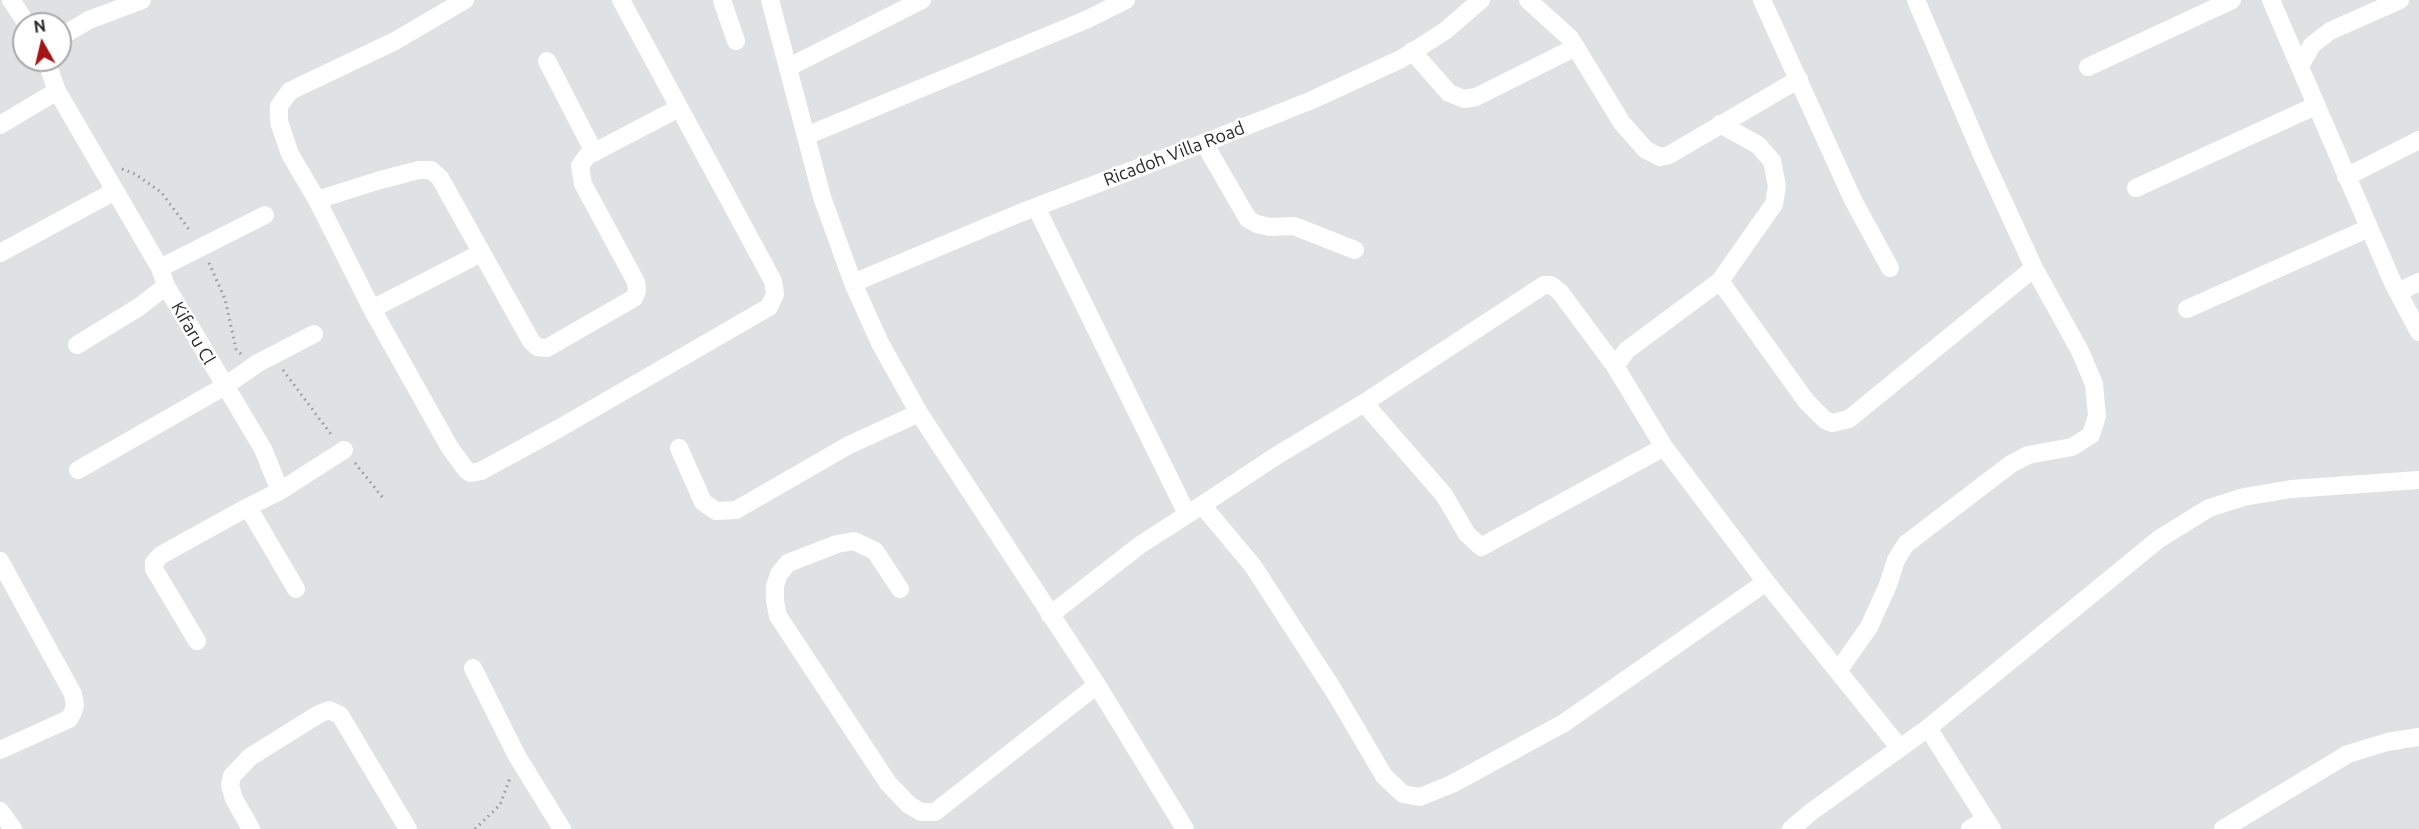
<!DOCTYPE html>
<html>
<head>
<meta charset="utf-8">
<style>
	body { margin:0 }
	#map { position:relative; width:2419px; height:829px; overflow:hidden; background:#e0e1e3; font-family:Ubuntu,sans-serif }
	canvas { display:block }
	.north { position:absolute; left:12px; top:12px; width:60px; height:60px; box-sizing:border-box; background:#fff; border:2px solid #a9a9a9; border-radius:50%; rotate:352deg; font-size:16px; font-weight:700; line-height:24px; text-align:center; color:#272728 }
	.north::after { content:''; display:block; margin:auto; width:21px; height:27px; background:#a71215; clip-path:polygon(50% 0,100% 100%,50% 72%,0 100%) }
</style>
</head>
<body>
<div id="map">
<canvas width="2419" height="829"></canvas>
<div class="north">N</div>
</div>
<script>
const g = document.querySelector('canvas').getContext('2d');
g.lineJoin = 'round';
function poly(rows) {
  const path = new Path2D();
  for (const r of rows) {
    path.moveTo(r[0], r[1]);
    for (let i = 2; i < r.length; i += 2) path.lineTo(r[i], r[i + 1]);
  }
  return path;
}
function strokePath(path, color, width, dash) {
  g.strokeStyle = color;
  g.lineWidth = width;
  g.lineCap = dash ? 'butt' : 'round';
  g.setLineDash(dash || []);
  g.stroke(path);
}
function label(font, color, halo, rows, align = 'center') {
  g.font = font + ' Ubuntu,sans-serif';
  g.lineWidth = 5;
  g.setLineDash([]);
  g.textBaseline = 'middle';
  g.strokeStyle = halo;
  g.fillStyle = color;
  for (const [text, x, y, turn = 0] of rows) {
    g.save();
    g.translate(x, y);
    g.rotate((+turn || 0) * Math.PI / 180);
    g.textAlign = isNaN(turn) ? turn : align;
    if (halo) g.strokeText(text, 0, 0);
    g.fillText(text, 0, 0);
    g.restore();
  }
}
strokePath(poly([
	[122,169,135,174,161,192,191,232],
	[209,263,225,299,236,349,242,355],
	[283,370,333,437],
	[355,463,383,498],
	[475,829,500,805,510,778]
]), '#979799', 3, [1.5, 4.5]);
strokePath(poly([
	[11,0,27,24],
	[465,0,395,41,290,91,279,106,279,122,290,154,317,200,372,309,450,448,467,471,471,473,481,471,558,429,769,307,775,294,773,281,621,0],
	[722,0,736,41],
	[770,0,822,197,853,283,880,343,919,413,1097,685,1185,829],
	[1528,0,1570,38,1622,123,1646,150,1660,157,1669,155,1799,79],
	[1762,0,1853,200,1890,268],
	[2271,0,2393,283,2419,332],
	[60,37,89,20,142,0],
	[1412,51,1449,93,1464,99,1476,97,1576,47],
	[46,60,57,91,160,268,166,286,263,449,280,491,248,507,296,589],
	[547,61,594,152],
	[2300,66,2312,45,2330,31,2400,0],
	[789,67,922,0],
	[2088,67,2232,0],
	[0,125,57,91],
	[806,136,1088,19,1126,0],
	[1204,143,1248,219,1257,224,1270,227,1294,226,1355,250],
	[2346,177,2419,140],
	[2136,188,2315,106],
	[317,200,380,180,419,170,431,170,440,178,531,341,537,347,547,348,634,298,637,291,636,282,583,184,580,166,587,156,679,108],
	[1036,207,1187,514],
	[0,253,115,191],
	[160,268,265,215],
	[1720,281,1806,401,1825,420,1832,423,1849,419,2034,268],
	[853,283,1020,213,1204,143,1312,100,1401,59,1445,31,1481,0],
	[2398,292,2419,282],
	[372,309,481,253],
	[2187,309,2369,228],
	[77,345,139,307,166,286],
	[1615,366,1627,350,1720,281,1774,204,1777,186,1772,161,1758,145,1720,124],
	[1364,403,1444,495,1467,534,1481,547,1664,447],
	[679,448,703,502,716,511,736,510,849,445,919,413],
	[78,470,225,386,258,363,314,334],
	[280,491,344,450],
	[1202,505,1253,566,1334,691,1384,776,1403,794,1420,797,1452,784,1564,723,1766,582],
	[0,561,73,694,75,705,73,712,69,719,0,750],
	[900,589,875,551,854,541,837,544,788,563,779,574,775,586,775,601,778,616,888,783,909,805,921,812,935,812,1097,685],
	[1050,615,1140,545,1202,505,1276,456,1364,403,1544,285,1551,285,1560,292,1615,366,1664,447,1766,582,1899,747],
	[197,641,154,569,154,563,161,555,248,507],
	[473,668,517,756,562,829],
	[1838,671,1869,627,1888,585,1896,560,1906,544,2011,464,2028,455,2072,447,2091,435,2097,416,2094,384,2080,351,2034,268,1982,155,1916,0],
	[1928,728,1992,829],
	[0,811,13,829],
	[251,829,234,799,230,785,232,776,250,757,319,714,329,710,340,715,408,829],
	[1791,829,1811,812,1928,728,2159,539,2209,508,2244,497,2291,489,2419,480],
	[1970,829,1986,819],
	[2223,829,2348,754,2387,742,2419,737]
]), '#fff', 18);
label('18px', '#272728', '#fff', [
	["Ricadoh Villa Road",1174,154,-21],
	["Kifaru Cl",193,333,60]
]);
</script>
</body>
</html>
